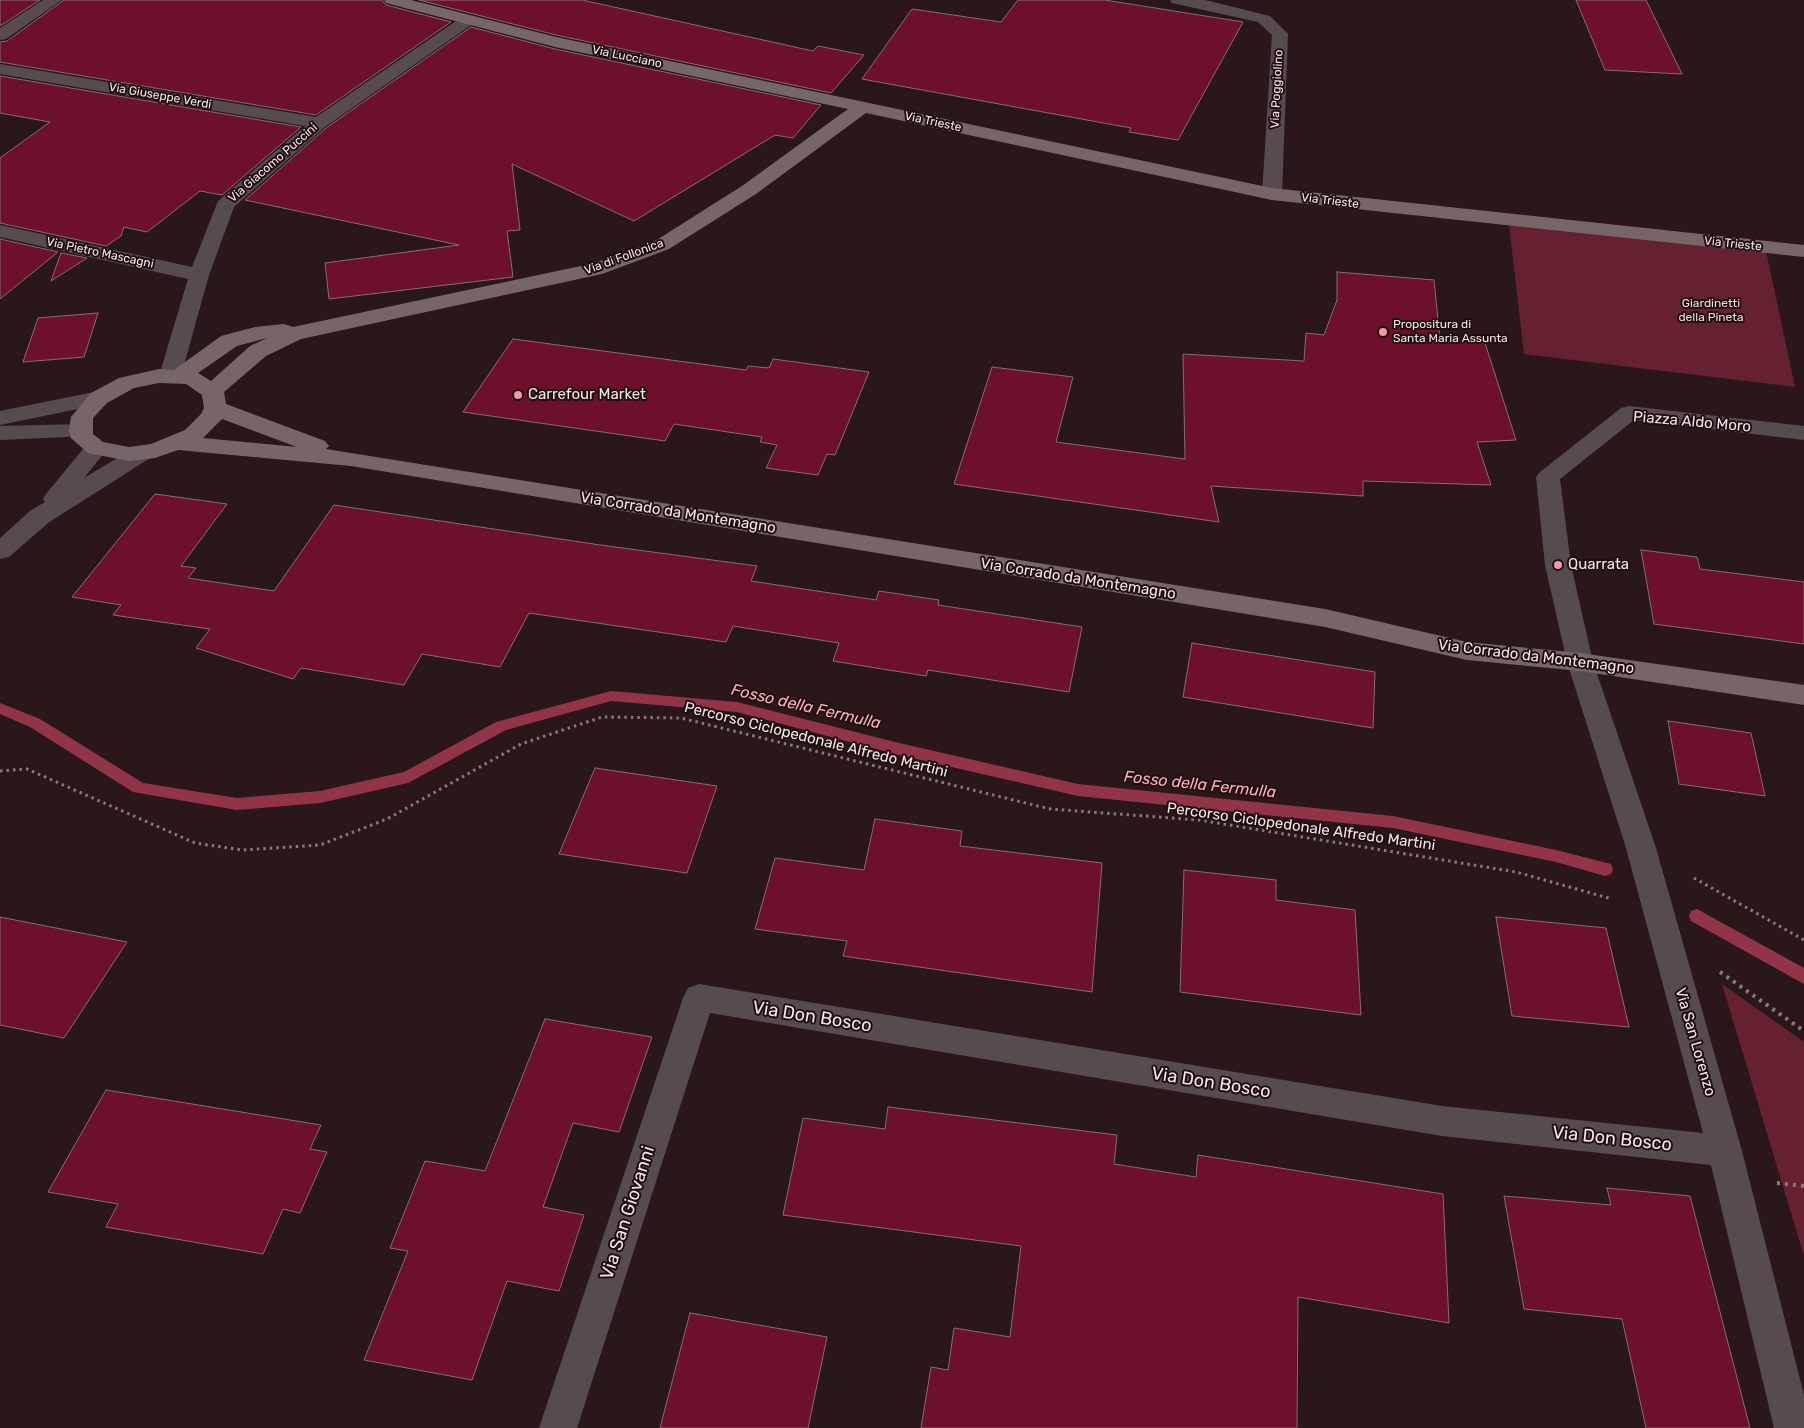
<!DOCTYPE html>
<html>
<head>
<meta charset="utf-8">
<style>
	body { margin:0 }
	canvas { display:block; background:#2a1719 }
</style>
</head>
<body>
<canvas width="1804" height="1428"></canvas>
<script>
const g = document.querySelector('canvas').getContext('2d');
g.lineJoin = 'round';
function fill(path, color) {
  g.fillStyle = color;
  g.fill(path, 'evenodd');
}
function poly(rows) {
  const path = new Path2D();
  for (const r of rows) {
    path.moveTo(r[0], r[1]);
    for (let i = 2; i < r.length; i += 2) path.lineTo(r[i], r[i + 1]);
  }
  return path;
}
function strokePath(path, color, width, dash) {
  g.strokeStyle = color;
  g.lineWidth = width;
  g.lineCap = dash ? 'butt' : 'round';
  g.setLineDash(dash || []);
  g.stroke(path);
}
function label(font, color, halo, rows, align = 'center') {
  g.font = font + ' Rubik,sans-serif';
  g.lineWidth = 4;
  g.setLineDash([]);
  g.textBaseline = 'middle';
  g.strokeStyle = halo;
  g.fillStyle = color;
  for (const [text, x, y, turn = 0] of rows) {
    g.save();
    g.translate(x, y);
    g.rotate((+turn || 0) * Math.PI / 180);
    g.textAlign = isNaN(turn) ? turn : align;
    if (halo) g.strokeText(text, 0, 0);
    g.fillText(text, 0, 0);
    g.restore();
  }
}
fill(poly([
	[1509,225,1766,251,1795,387,1524,354],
	[1722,984,1804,1042,1804,1256]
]), '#65212f');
fill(poly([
	[611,691,737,702,895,742,1078,784,1393,816,1556,850,1611,864,1613,869,1611,874,1605,876,1556,862,1393,828,1078,796,895,754,737,712,611,701,506,730,408,783,320,803,237,810,133,792,30,727,0,714,0,703,40,719,143,783,237,798,320,791,404,772,496,722,611,691],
	[1697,909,1804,968,1804,984,1691,921,1689,916,1691,911,1697,909]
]), '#913447');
const building = poly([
	[0,0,40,0,0,26,0,0],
	[64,0,382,0,386,5,451,22,316,115,0,62,0,42,7,41,64,0],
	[419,0,582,0,813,51,818,46,864,55,831,93,556,35,419,0],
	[1018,0,1105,0,1243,22,1178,140,1129,132,1131,128,862,79,912,9,1001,22,1018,0],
	[1576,0,1646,0,1682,74,1605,70,1576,0],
	[471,27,555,49,821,105,793,138,775,135,634,221,512,164,520,230,507,231,513,277,329,299,325,263,459,245,245,200,326,128,471,27],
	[0,76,301,127,222,195,200,191,147,232,124,227,121,236,106,246,0,223,0,158,50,122,0,113,0,76],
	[0,239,58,252,0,299,0,239],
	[61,253,87,258,51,281,61,253],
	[1337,272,1434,280,1440,340,1485,343,1516,440,1477,442,1491,485,1363,481,1363,496,1211,486,1219,522,954,484,992,367,1073,377,1056,442,1185,459,1183,354,1304,361,1306,333,1324,335,1337,300,1337,272],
	[98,313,84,357,23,362,38,318,98,313],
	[513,339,746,370,748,366,769,368,773,359,869,372,835,455,827,454,818,475,766,468,777,445,760,442,762,437,674,424,665,441,463,412,513,339],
	[155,494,227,504,181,566,196,568,188,578,274,591,334,505,600,545,757,566,751,581,876,600,879,591,939,600,938,605,1082,627,1069,692,928,670,926,676,833,661,839,643,733,626,726,642,529,613,500,667,422,654,404,685,301,668,293,679,196,648,210,629,113,615,121,605,72,597,155,494],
	[1641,550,1697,557,1700,569,1804,582,1804,644,1654,624,1641,550],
	[1192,643,1375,672,1373,728,1183,697,1192,643],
	[1668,721,1751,733,1765,796,1679,784,1668,721],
	[595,768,717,786,687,873,559,854,595,768],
	[875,819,962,831,960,846,1102,863,1092,992,843,956,847,941,755,929,775,858,864,870,875,819],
	[1184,870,1276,880,1276,900,1355,910,1361,1015,1180,992,1184,870],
	[0,917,127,942,64,1038,0,1025,0,917],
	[1496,917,1606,928,1629,1027,1512,1016,1496,917],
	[545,1019,652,1037,619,1132,573,1123,543,1207,584,1215,559,1291,507,1281,472,1380,364,1360,408,1251,390,1248,425,1161,485,1171,545,1019],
	[106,1090,321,1125,310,1149,327,1152,300,1213,283,1209,263,1254,106,1227,118,1204,48,1192,106,1090],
	[888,1107,1117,1135,1114,1164,1196,1177,1198,1155,1443,1194,1449,1323,1298,1297,1297,1428,921,1428,931,1367,948,1370,954,1328,1010,1337,1021,1246,783,1215,803,1118,885,1129,888,1107],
	[1607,1188,1690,1196,1750,1428,1646,1428,1622,1319,1524,1309,1504,1196,1611,1205,1607,1188],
	[690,1313,827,1337,808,1428,660,1428,690,1313]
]);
fill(building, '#6d102b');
strokePath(building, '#856c6f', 1);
strokePath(poly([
	[0,771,27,769,195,843,242,850,320,845,387,819,521,744,602,717,681,718,1050,809,1199,820,1516,872,1612,899],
	[1694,878,1804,940]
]), '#8a787a', 3, [2.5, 4]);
strokePath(poly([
	[1720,972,1804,1031],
	[1777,1183,1804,1186]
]), '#8a787a', 4, [3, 5]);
fill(poly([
	[43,0,62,0,6,39,0,40,0,28,43,0],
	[1170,0,1205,0,1270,16,1288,34,1282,194,1279,198,1272,200,1265,198,1262,194,1272,35,1258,22,1172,3,1170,0],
	[468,15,474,17,476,20,474,23,325,127,234,207,209,275,181,376,178,381,170,383,162,381,159,376,188,279,0,237,0,225,192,267,218,201,305,126,0,74,0,64,316,117,462,17,468,15],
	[99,391,107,393,110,398,107,403,0,425,0,411,99,391],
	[1629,406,1804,426,1804,440,1634,420,1560,479,1571,565,1593,662,1656,848,1742,1151,1804,1395,1804,1428,1774,1428,1711,1165,1442,1136,710,1013,577,1428,539,1428,683,998,688,988,699,984,1442,1106,1703,1133,1626,848,1567,662,1545,565,1536,477,1540,472,1621,408,1629,406],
	[80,424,88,426,91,431,88,436,0,440,0,426,80,424],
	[96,441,104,443,108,448,84,478,134,448,142,446,150,448,154,453,150,458,48,523,9,557,0,559,0,538,30,511,45,502,43,499,46,494,88,443,96,441]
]), '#564c4d');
fill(poly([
	[384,0,411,0,556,37,1272,188,1804,245,1804,257,1272,200,866,113,756,194,669,249,602,274,301,339,266,356,224,392,226,404,325,441,329,446,326,449,1325,609,1467,642,1580,653,1804,685,1804,705,1580,671,1467,660,1325,627,351,466,178,450,155,458,129,461,88,453,71,438,69,431,71,417,91,393,119,378,159,369,174,370,221,336,255,327,284,324,293,327,595,263,655,241,742,186,848,109,555,47,386,3,384,0],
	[267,338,250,346,211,381,198,373,237,346,267,338],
	[159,383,186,384,202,395,204,408,201,414,185,430,151,444,129,447,103,442,93,434,93,418,107,403,134,388,159,383],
	[222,419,297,447,203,438,222,419]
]), '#776668');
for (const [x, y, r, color] of [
	[1383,332,5,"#f49aa6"],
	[518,395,5,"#f49aa6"],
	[1558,565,5,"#f49aa6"]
]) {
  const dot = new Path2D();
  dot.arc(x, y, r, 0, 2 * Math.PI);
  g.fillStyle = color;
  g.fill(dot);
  strokePath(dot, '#200e10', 2);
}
label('12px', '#f4e5e7', '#200e10', [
	["Via Lucciano",627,57,12],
	["Via Poggiolino",1277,89,-87],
	["Via Giuseppe Verdi",160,96,10],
	["Via Trieste",933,122,12],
	["Via Giacomo Puccini",273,163,-41],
	["Via Trieste",1330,201,7],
	["Via Trieste",1733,244,6],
	["Via Pietro Mascagni",100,253,12],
	["Via di Follonica",624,257,-20]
]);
label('12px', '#f5d9dc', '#200e10', [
	["Giardinetti",1711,304],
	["della Pineta",1711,318]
]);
label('12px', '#f4e5e7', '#200e10', [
	["Propositura di",1393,325],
	["Santa Maria Assunta",1393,339]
], 'left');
label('15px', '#f4e5e7', '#200e10', [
	["Carrefour Market",528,395],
	["Quarrata",1568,565]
], 'left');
label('15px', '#f4e5e7', '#200e10', [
	["Piazza Aldo Moro",1692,422,5],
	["Via Corrado da Montemagno",678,513,9],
	["Via Corrado da Montemagno",1078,579,9],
	["Via Corrado da Montemagno",1536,657,7],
	["Percorso Ciclopedonale Alfredo Martini",816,740,14],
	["Percorso Ciclopedonale Alfredo Martini",1301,827,8],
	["Via San Lorenzo",1695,1042,74]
]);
label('italic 16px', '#ffafba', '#200e10', [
	["Fosso della Fermulla",806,707,13],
	["Fosso della Fermulla",1200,785,6]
]);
label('18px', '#f4e5e7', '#200e10', [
	["Via Don Bosco",812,1017,9],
	["Via Don Bosco",1211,1083,9],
	["Via Don Bosco",1612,1139,6],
	["Via San Giovanni",628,1213,-72]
]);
</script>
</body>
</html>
